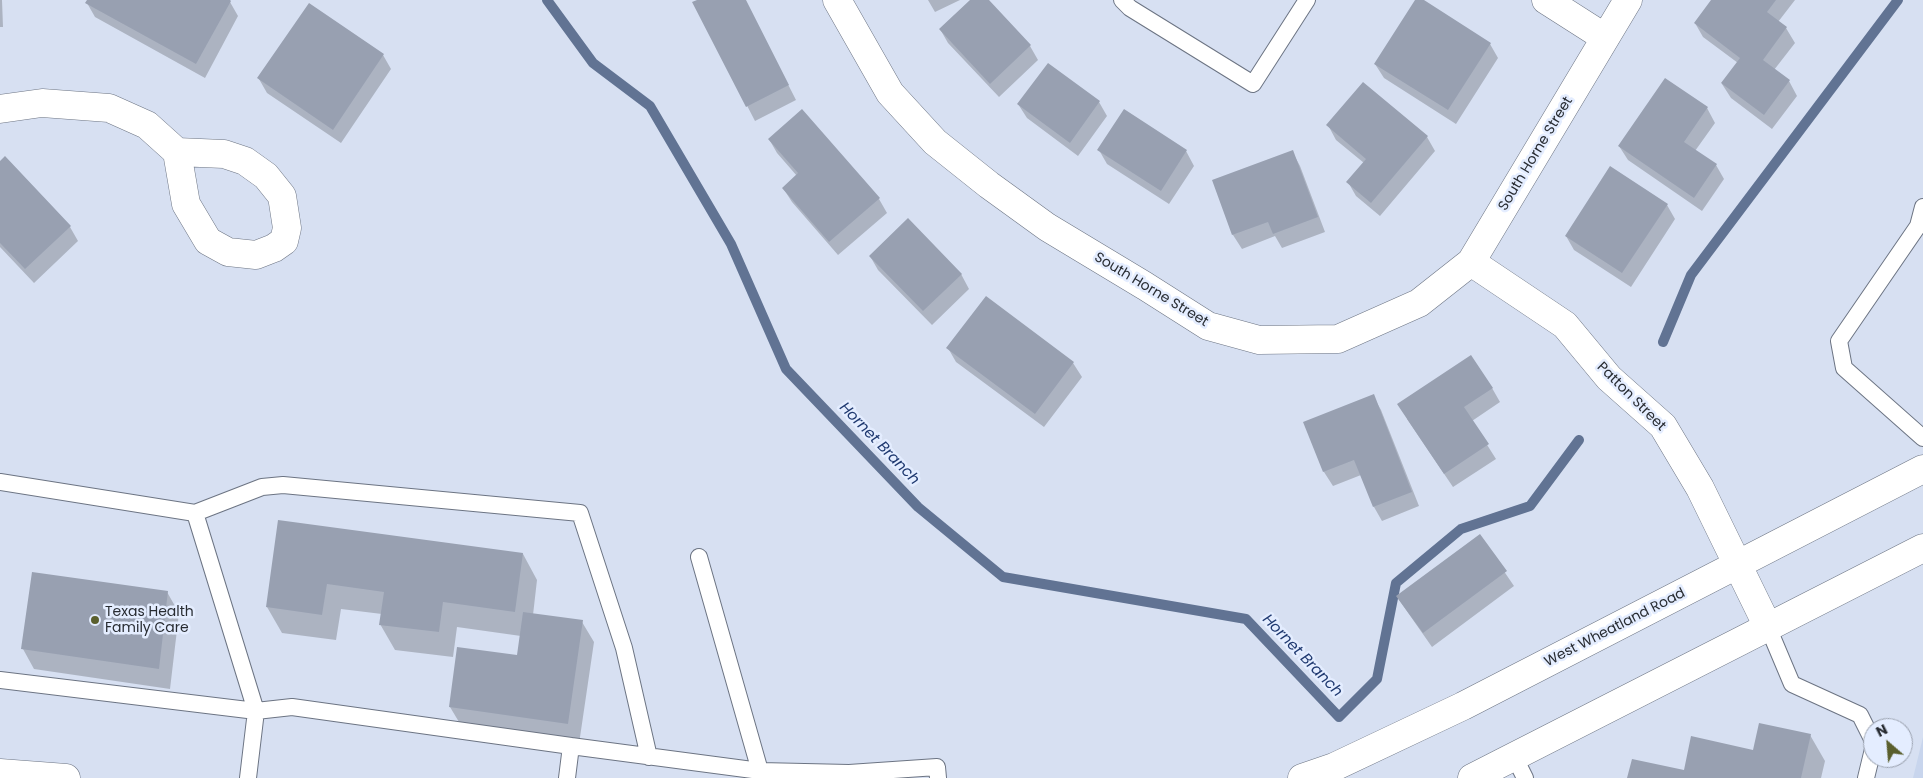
<!DOCTYPE html>
<html>
<head>
<meta charset="utf-8">
<style>
	body { margin:0 }
	#map { position:relative; width:1923px; height:778px; overflow:hidden; background:#d7e0f2; font-family:Poppins,sans-serif }
	canvas { display:block }
	.north { position:absolute; left:1863px; top:718px; width:50px; height:50px; box-sizing:border-box; background:#e4edff; border:1px solid #99a0ad; border-radius:50%; rotate:333deg; font-size:14px; font-weight:700; line-height:20px; text-align:center; color:#282c32 }
	.north::after { content:''; display:block; margin:auto; width:18px; height:22px; background:#5a5f2d; clip-path:polygon(50% 0,100% 100%,50% 72%,0 100%) }
</style>
</head>
<body>
<div id="map">
<canvas width="1923" height="778"></canvas>
<div class="north">N</div>
</div>
<script>
const g = document.querySelector('canvas').getContext('2d');
g.lineJoin = 'round';
function fill(path, color) {
  g.fillStyle = color;
  g.fill(path, 'evenodd');
}
function poly(rows) {
  const path = new Path2D();
  for (const r of rows) {
    path.moveTo(r[0], r[1]);
    for (let i = 2; i < r.length; i += 2) path.lineTo(r[i], r[i + 1]);
  }
  return path;
}
function strokePath(path, color, width, dash) {
  g.strokeStyle = color;
  g.lineWidth = width;
  g.lineCap = dash ? 'butt' : 'round';
  g.setLineDash(dash || []);
  g.stroke(path);
}
function label(font, color, halo, rows, align = 'center') {
  g.font = font + ' Poppins,sans-serif';
  g.lineWidth = 5;
  g.setLineDash([]);
  g.textBaseline = 'middle';
  g.strokeStyle = halo;
  g.fillStyle = color;
  for (const [text, x, y, turn = 0] of rows) {
    g.save();
    g.translate(x, y);
    g.rotate((+turn || 0) * Math.PI / 180);
    g.textAlign = isNaN(turn) ? turn : align;
    if (halo) g.strokeText(text, 0, 0);
    g.fillText(text, 0, 0);
    g.restore();
  }
}
fill(poly([
	[1923,737,1923,778,1913,778]
]), '#c8d5ed');
fill(poly([
	[0,0,2,0,3,27,0,27],
	[88,0,227,0,230,2,238,16,205,78,95,17,87,3],
	[700,0,745,0,796,100,755,121,694,3],
	[928,0,960,0,935,12],
	[972,0,987,0,1030,46,1038,60,999,97,948,43,940,29],
	[1416,0,1421,0,1490,44,1498,58,1456,124,1384,78,1375,64],
	[1712,0,1795,0,1778,22,1786,28,1795,43,1774,70,1789,81,1797,96,1772,129,1731,98,1722,84,1738,63,1703,37,1695,23],
	[309,5,383,55,391,69,341,143,267,93,259,79],
	[1099,102,1107,116,1078,156,1027,118,1018,104],
	[1707,108,1715,123,1695,151,1716,165,1724,179,1702,211,1628,160,1619,146],
	[1328,125,1427,137,1435,151,1380,216,1356,196,1348,182,1364,163,1336,140],
	[769,139,879,199,887,213,838,255,792,202,783,188,797,176,777,153],
	[1099,150,1186,151,1194,166,1169,204,1107,164],
	[1292,151,1300,166,1325,232,1282,248,1275,236,1242,249,1233,235,1213,181],
	[0,163,70,227,78,241,34,283,0,247],
	[1667,205,1675,219,1631,287,1574,250,1566,236],
	[870,256,961,274,969,289,932,325,878,270],
	[948,348,1073,363,1082,377,1044,427,956,362],
	[1492,388,1500,402,1472,421,1496,459,1453,487,1407,419],
	[1373,396,1381,410,1419,506,1382,521,1374,507,1361,475,1333,486,1324,472,1305,423],
	[279,521,523,554,537,580,533,615,582,622,594,642,579,744,462,727,450,707,518,657,521,636,457,627,453,657,395,650,380,624,382,614,341,609,336,640,282,633,267,607],
	[1480,536,1514,586,1432,647,1397,597],
	[167,592,179,613,170,689,34,669,23,649],
	[1810,735,1825,761,1821,778,1629,778,1685,772]
]), '#0003');
strokePath(poly([
	[547,0,593,63,650,106,731,244,786,369,918,507,1003,577,1246,619,1339,717,1377,679,1396,583,1461,529,1530,506,1579,440],
	[1663,342,1691,275,1898,0]
]), '#617393', 10);
fill(poly([
	[87,0,230,0,231,1,196,64,85,3],
	[697,0,746,0,789,85,746,107,692,2],
	[970,0,989,0,1031,45,990,84,939,29],
	[1415,0,1424,0,1491,43,1448,110,1374,64],
	[1711,0,1776,0,1767,12,1787,27,1763,60,1790,80,1764,115,1721,83,1740,58,1694,23],
	[309,3,384,54,333,130,257,78],
	[1048,63,1100,101,1070,143,1017,104],
	[1665,78,1708,107,1684,142,1717,164,1694,198,1618,146],
	[1363,82,1428,136,1371,203,1346,182,1366,159,1326,125],
	[802,109,880,198,829,242,782,188,798,173,768,139],
	[1124,109,1187,150,1161,191,1097,150],
	[1293,150,1318,217,1273,234,1268,222,1232,235,1212,180],
	[5,156,71,226,25,269,0,243,0,161],
	[1610,166,1668,204,1622,273,1565,236],
	[908,218,962,274,923,311,869,256],
	[986,296,1074,362,1035,414,946,348],
	[1471,355,1493,388,1464,407,1489,444,1444,474,1397,404],
	[1374,394,1412,492,1373,507,1354,460,1323,472,1303,422],
	[278,520,523,553,515,612,443,602,439,632,379,625,384,592,327,584,322,615,266,607],
	[1480,534,1507,571,1423,633,1396,596],
	[32,572,168,591,159,669,21,649],
	[523,612,583,620,568,724,449,707,457,647,517,655],
	[1759,723,1811,734,1801,778,1627,778,1632,759,1684,770,1691,736,1753,750]
]), '#98a0b1');
const service = poly([
	[1122,0,1130,8,1253,84,1307,0],
	[1923,207,1918,226,1839,341,1844,368,1923,438],
	[0,482,195,513,256,711,248,778],
	[195,513,262,487,283,485,580,513,624,648,649,757],
	[699,557,760,771],
	[1768,627,1792,684,1860,715,1873,741],
	[0,680,256,711,292,707,571,746,567,778],
	[571,746,760,771,849,773,937,767,938,778],
	[1514,756,1525,778],
	[1866,778,1873,749]
]);
const minor = poly([
	[837,0,890,93,935,142,989,185,1047,227,1145,286,1208,326,1259,340,1338,339,1419,303,1471,262,1628,0],
	[1546,0,1604,37],
	[0,109,42,103,109,108,147,125,177,152],
	[177,152,224,154,245,161,266,176,282,196,287,228,284,241,274,248,256,255,228,252,208,241,186,204,177,152],
	[1471,262,1565,325,1609,378,1663,426,1700,488,1768,627]
]);
const secondary = poly([
	[0,773,66,778],
	[1302,778,1334,767,1463,706,1923,469],
	[1472,778,1923,548]
]);
strokePath(service, '#6c7483', 18);
strokePath(minor, '#6c7483', 29);
strokePath(secondary, '#6c7483', 29);
strokePath(service, '#fff', 16);
strokePath(minor, '#fff', 28);
strokePath(secondary, '#fff', 28);
for (const [x, y, r, color] of [
	[95,620,5,"#5a5f2d"]
]) {
  const dot = new Path2D();
  dot.arc(x, y, r, 0, 2 * Math.PI);
  g.fillStyle = color;
  g.fill(dot);
  strokePath(dot, '#e4edff', 2);
}
label('14px', '#282c32', '#e4edff', [
	["South Horne Street",1536,154,-59],
	["South Horne Street",1151,290,31],
	["Patton Street",1631,397,45],
	["West Wheatland Road",1615,628,-27]
]);
label('14px', '#282c32', '#e4edff', [
	["Texas Health",105,612],
	["Family Care",105,628]
], 'left');
label('italic 15px', '#1f3970', '#e4edff', [
	["Hornet Branch",879,444,46],
	["Hornet Branch",1302,656,46]
]);
</script>
</body>
</html>
